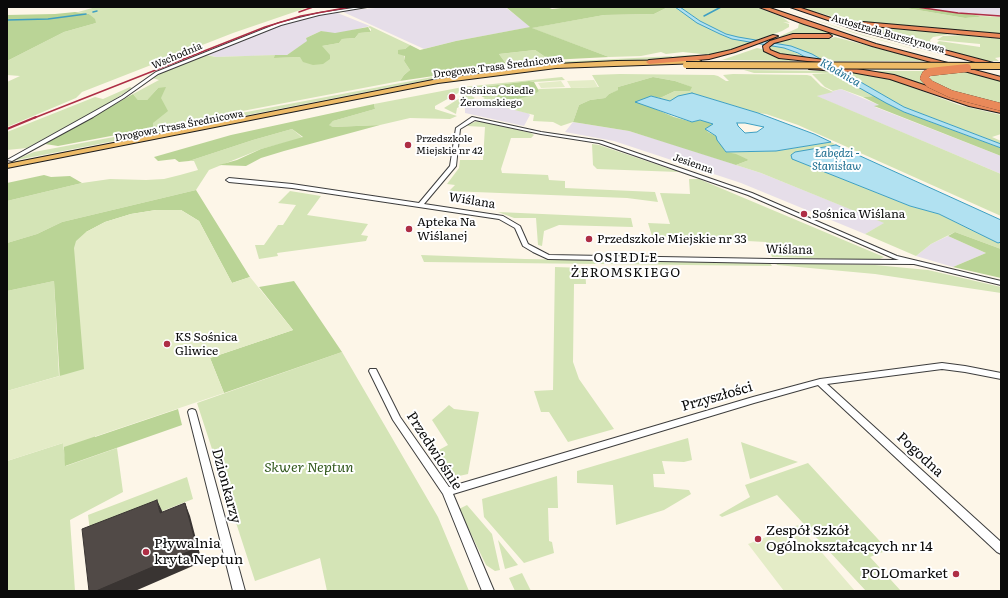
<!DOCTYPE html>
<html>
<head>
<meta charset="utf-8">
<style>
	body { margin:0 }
	#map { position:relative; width:1008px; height:598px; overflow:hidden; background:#fdf6e8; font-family:Literata,serif }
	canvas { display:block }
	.frame { position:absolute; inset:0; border:8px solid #0a0a0a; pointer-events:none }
</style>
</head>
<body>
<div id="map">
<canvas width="1008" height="598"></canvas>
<div class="frame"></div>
</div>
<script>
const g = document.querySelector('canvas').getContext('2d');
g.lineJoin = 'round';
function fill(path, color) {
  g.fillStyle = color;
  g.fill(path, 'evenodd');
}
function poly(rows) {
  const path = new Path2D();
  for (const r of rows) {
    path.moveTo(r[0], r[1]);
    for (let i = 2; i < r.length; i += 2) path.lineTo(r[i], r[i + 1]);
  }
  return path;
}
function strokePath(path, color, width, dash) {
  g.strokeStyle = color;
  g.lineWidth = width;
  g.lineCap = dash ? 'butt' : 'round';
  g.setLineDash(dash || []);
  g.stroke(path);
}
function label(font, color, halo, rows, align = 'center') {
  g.font = font + ' Literata,serif';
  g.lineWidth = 4;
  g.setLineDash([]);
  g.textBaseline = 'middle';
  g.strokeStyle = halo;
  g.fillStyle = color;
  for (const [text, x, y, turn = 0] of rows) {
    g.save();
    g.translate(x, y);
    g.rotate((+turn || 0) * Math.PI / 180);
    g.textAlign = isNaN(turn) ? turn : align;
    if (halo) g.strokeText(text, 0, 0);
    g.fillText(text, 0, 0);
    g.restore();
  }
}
fill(poly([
	[387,7,505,7,531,27,456,41,424,49,341,11],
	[914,7,1001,7,1001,17,958,13],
	[335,12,370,26,335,34,321,31,306,38,308,41,287,55,216,57,208,55,278,26,301,19],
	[841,89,879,105,875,107,1001,156,1001,174,816,96],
	[477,101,528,113,530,115,524,126,465,113,465,108],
	[573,122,629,131,675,145,761,173,885,223,865,234,741,183,614,141,565,132],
	[948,236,986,253,953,267,916,256,931,244]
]), '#e6dee9');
fill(poly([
	[96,7,309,7,233,33,82,92,76,98,7,127,7,82,20,76,7,75,7,61,64,32,96,23,89,14,78,12],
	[668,7,675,7,698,23,720,34,732,39,754,42,723,53,710,55,683,52,666,54,661,52,641,56,609,57,531,28,604,15,654,14],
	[680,7,756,7,782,17,790,23,783,22,789,24,789,27,782,31,757,40,746,39,726,34,700,21],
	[776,7,859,34,958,61,857,34],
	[798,7,900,7,965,18,978,17,982,16,1001,17,1001,35,872,24,837,18],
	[832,19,867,25,957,33,933,37,930,40,931,43,940,49,866,30],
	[794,21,798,21,849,38,826,34,796,35,778,37,798,28,799,23],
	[370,26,410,45,405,49,404,61,410,70,404,75,400,81,153,128,153,123,161,98,158,88,147,100,138,100,133,94,159,80,152,78,160,73,206,55,216,57,275,55,275,58,300,57,322,46,339,43,342,39,355,38,359,33,371,32,371,29,368,27],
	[963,35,1001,39,1001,57,995,58,999,61,985,61,956,53,942,47,937,43,939,41,980,47,980,44,937,40,943,36],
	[792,37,824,37,829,39,835,37,926,61,823,61,791,46,775,43],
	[772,45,784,48,813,60,789,58,771,51,769,49],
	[757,48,762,49,772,55,794,61,722,60],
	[535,50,550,60,507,65,499,54],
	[693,55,707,56,685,58,671,56,674,59,598,61,529,67,427,80,12,161,34,152,443,75,556,62],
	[744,70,831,71,874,96,863,97,841,89,833,91,825,87,812,74,830,73,754,73],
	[841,71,877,76,898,82,959,105,1001,115,1001,134,992,137,1001,141,1001,144,904,107],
	[862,71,930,71,923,73,920,76,924,84,932,88],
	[963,71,1001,81,1001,106,939,87,929,79,932,75],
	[620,74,714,75,718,76,726,81,729,81,723,75,733,74,807,75,811,76,821,86,833,92,817,96,1001,174,1001,216,798,125,766,114,758,113,692,93,670,101,661,99,660,98,675,91,691,87,675,81,653,77,618,87,619,90,609,94,605,98,590,100,579,105,573,122,561,126,553,122,533,121,534,115,479,101,485,98,483,97,495,96,505,100,539,91,538,89,599,87,592,75],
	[562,77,565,80,534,82,529,81,467,89,468,91,460,92,435,106,435,109,457,116,450,119,410,118,380,125,333,127,328,125,333,121,375,109,374,104,463,87],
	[130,87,132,88,104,106,27,148,7,150,7,132,95,97,103,99],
	[470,95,475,98,457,108,456,114,444,108,463,96],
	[478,121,531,133,534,135,531,138,511,138,501,169,502,173,548,175,549,180,565,181,565,188,655,192,658,202,627,198,449,191,455,185,447,184,459,168,460,160,483,160,485,127,467,126,469,124],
	[292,129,303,138,261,149,209,170,196,190,62,222,37,234,7,243,7,201,82,183,110,179,146,180,164,179,180,175,198,170,194,161,189,161,253,140],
	[831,142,836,145,831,145,797,161,910,206,939,214,998,243,1001,242,1001,249,955,232,931,244,916,256,865,234,884,223,761,173,736,165,749,160,726,152,776,151],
	[592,144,599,145,679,172,597,169,593,165],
	[689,179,699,179,884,257,878,260,772,257,766,242,652,236,648,223,670,224,660,193,690,194],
	[290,191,321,196,307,215,368,224,361,235,368,236,366,241,277,253,278,256,259,259,255,245,264,245,278,225,283,225,296,205,278,203],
	[498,212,631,218,633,227,559,225,544,231,542,246,538,245,536,218,514,218],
	[421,255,525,259,770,263,772,266,424,262],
	[776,263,875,265,928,270,1001,287,1001,293,875,274,777,265],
	[555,267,585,268,586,284,574,284,573,362,579,379,614,429,568,442,549,412,541,412,534,391,553,390],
	[54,281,59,376,7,391,7,291],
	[342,352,438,517,469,591,327,591,320,558,255,581,197,403],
	[449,405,454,409,479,412,468,474,459,476,450,474,437,451,448,445,432,420],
	[688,438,692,460,684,462,662,461,665,474,653,474,654,487,689,490,691,494,664,510,616,525,613,485,577,483,577,471],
	[741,442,798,462,750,479],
	[63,443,66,466,117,448,123,492,70,520,75,591,7,591,7,461],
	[808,463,888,550,870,557,901,591,866,591,777,495,722,517,719,515,750,497,745,485],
	[557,476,558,508,548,508,549,541,552,542,554,553,524,563,484,517,482,499],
	[187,477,193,499,91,539,88,515],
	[467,505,492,534,500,570,495,571,486,565,459,509],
	[498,540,518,565,505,569],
	[522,573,531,591,515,591,509,578]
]), '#d4e4b6');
fill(poly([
	[512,7,547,7,552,9,571,7,668,7,654,14,604,15,532,28,609,57,550,60,535,50,499,54,507,65,400,81,404,75,410,70,404,61,405,56,398,54,398,50,405,49,410,45,420,50,456,41,530,27,507,8],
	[900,7,914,7,982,16,978,17,965,18],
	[75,12,89,14,95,19,96,23,64,32,7,61,7,15,55,14],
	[368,27,371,32,359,33,355,38,342,39,339,43,322,46,330,55,330,59,323,64,313,65,303,62,300,57,274,58,275,55,287,55,307,41,306,38,321,31,335,33],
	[653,77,675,81,692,87,690,91,675,91,660,98,651,96,641,103,674,117,692,122,700,120,709,122,713,125,706,129,708,132,716,136,726,152,736,154,749,160,736,165,629,131,573,122,579,105,590,100,605,98,609,94,618,90,618,87],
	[529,81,534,82,539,91,533,95,517,99,505,100,495,96,483,97,475,92,468,91,467,89],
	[166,87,161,98,168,111,153,123,153,128,58,146,45,144,133,94,138,100,147,100,158,88],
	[874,96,904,112,1001,148,1001,156,874,106,879,105,863,97],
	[374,104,375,109,333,121,329,125,333,127,380,125,284,151,261,158,246,166,219,165,237,160,261,149,303,137,292,129,253,140,189,161,179,162,175,159,158,161,154,157,231,135],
	[44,175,51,177,70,176,82,183,7,201,7,183],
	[196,190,250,277,232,283,199,221,181,210,156,210,131,214,105,222,86,232,95,437,178,409,182,425,65,466,54,281,7,291,7,243,37,234,62,222],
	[955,232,1001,249,1001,278,953,267,986,253,948,236],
	[294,281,342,352,224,393,210,358,293,330,259,287]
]), '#bad496');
fill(poly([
	[594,80,598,87,571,88,567,81],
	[561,81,565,87,541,88,538,83],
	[156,210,181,210,199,221,232,283,250,277,293,330,210,358,224,393,64,447,63,443,7,461,7,391,84,369,74,248,76,241,86,232,105,222,131,214],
	[798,525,855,591,784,591,748,544]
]), '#e4ecc7');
const water = poly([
	[675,7,680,7,700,21,726,34,738,37,791,46,812,54,904,107,1001,144,1001,148,904,112,886,103,798,53,784,48,732,39,720,34,697,23,675,7],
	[692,93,758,113,814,134,831,142,776,151,726,152,717,140,716,136,705,129,713,124,700,120,692,122,635,102,651,96,670,101,678,96,692,93],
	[737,123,745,123,764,127,757,132,745,133,738,126,737,123],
	[836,145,1001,220,1001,242,998,243,939,214,910,206,792,159,791,155,795,152,836,145]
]);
fill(water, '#b1e1f1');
strokePath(water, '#3e9fc2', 1);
strokePath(poly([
	[93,12,97,11],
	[704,16,721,7],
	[7,20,48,19,86,14]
]), '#3e9fc2', 1.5);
const minor = poly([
	[360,7,367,7,319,15,281,25,158,74,124,98,93,117,12,161,7,160,122,96,156,72,279,23,319,13,360,7],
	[472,117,541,132,602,141,752,193,897,256,1001,281,1001,285,914,264,771,263,548,259,533,252,523,246,515,228,499,219,292,188,229,182,226,180,229,178,292,184,419,203,450,166,456,128,472,117],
	[475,120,541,134,599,143,748,195,893,258,899,260,771,259,549,255,528,244,520,226,503,216,424,204,456,166,460,129,475,120],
	[942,363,965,366,1001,373,1001,379,965,372,942,369,827,384,1001,542,1001,554,997,552,818,385,754,403,453,494,494,591,482,591,443,494,393,420,369,371,370,369,376,369,400,417,449,487,753,397,820,379,942,363],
	[192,409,195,410,196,412,245,591,233,591,188,412,189,410,192,409]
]);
const primary = poly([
	[699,60,701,61,701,63,556,68,438,83,7,168,7,164,438,79,556,64,617,61,699,60]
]);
const motorway = poly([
	[759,7,767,7,876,44,1001,77,1001,81,872,46,804,24,759,7],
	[790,7,798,7,861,28,1001,65,1001,69,857,30,790,7],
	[863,22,1001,34,1001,38,861,25,860,24,863,22],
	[793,34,829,34,832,36,829,38,793,38,774,43,769,47,770,50,780,54,824,60,826,61,826,63,779,58,764,51,763,46,770,41,793,34],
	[773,35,778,36,735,52,709,59,649,64,646,62,649,60,709,55,731,50,773,35],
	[811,66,851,68,894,75,975,102,1001,109,1001,113,969,106,890,79,851,72,809,69,809,67,811,66]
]);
strokePath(minor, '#3d3d3d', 2);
strokePath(primary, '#1b1b1b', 2);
strokePath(motorway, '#1b1b1b', 2);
fill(minor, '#fff');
fill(primary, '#eebb68');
fill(motorway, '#e9895a');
strokePath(poly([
	[917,7,958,13,1001,16],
	[299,12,313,7],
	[34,118,265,27,301,16,350,7]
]), '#ae2e45', 1.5);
strokePath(poly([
	[7,129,36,117]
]), '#ae2e45', 2);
const primaryBridge = poly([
	[686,65,1001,66]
]);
const motorwayBridge = poly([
	[967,68,930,72,926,74,924,78,930,84,951,94,1001,107]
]);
strokePath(primaryBridge, '#1b1b1b', 8, []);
strokePath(motorwayBridge, '#1b1b1b', 8, []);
strokePath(primaryBridge, '#eebb68', 6);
strokePath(motorwayBridge, '#e9895a', 8);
fill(poly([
	[157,500,163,513,160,513],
	[185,503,190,516,202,562,135,591,96,591]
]), '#393432');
const building = poly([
	[157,500,160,513,185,503,197,548,96,591,89,591,82,529,157,500]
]);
fill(building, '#514a47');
strokePath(building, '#393432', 1);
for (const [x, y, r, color] of [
	[452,97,4,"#ae2e45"],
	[408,145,4,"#ae2e45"],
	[804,214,4,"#ae2e45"],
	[409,229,4,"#ae2e45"],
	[589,239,4,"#ae2e45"],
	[167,344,4,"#ae2e45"],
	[758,539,4,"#ae2e45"],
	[146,552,4,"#ae2e45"],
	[956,574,4,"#ae2e45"]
]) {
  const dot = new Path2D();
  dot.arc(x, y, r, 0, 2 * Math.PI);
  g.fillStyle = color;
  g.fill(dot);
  strokePath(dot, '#fff', 1.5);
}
label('10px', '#0a0a0a', '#fff', [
	["Autostrada Bursztynowa",888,34,16],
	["Wschodnia",177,56,-23],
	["Drogowa Trasa Średnicowa",498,67,-7],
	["Drogowa Trasa Średnicowa",179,126,-11],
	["Jesienna",693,164,19]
]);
label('10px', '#0a0a0a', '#fff', [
	["Sośnica Osiedle",460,91],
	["Żeromskiego",460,103],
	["Przedszkole",416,139],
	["Miejskie nr 42",416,151]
], 'left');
label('italic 11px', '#1e6e91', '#fff', [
	["Kłodnica",840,73,30],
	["Łabędzi -",837,154],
	["Stanisław",837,167]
]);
label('12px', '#0a0a0a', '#fff', [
	["Wiślana",472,201,9],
	["Wiślana",789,250,1]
]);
label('12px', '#0a0a0a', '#fff', [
	["Sośnica Wiślana",812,214],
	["Apteka Na",417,222],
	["Wiślanej",417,236],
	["Przedszkole Miejskie nr 33",597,239],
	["KS Sośnica",175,337],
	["Gliwice",175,351]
], 'left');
g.letterSpacing = '1px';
label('13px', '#0a0a0a', '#fff', [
	["OSIEDLE",626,258],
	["ŻEROMSKIEGO",626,273]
]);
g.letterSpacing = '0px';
label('14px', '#0a0a0a', '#fff', [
	["Przyszłości",717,397,-16],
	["Przedwiośnie",434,451,57],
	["Pogodna",920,455,43],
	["Dzionkarzy",226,486,75]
]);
label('italic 14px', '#345b20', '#fff', [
	["Skwer Neptun",309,468]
]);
label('14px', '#0a0a0a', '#fff', [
	["Zespół Szkół",766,531],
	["Ogólnokształcących nr 14",766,547],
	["Pływalnia",154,544],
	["kryta Neptun",154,560],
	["POLOmarket",948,574,"right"]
], 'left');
</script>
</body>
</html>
